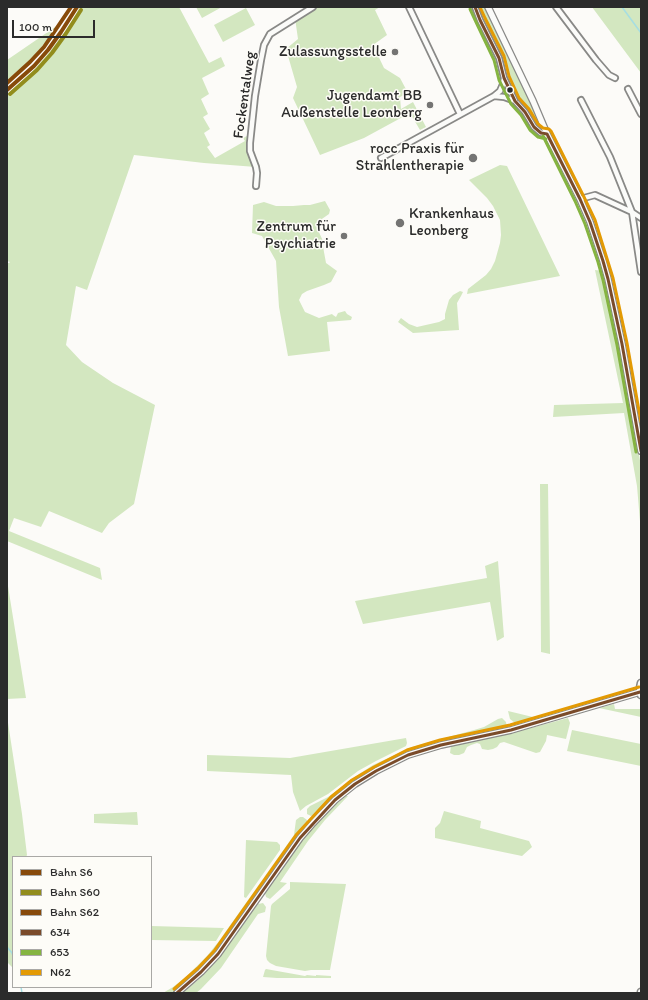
<!DOCTYPE html>
<html>
<head>
<meta charset="utf-8">
<style>
	body { margin:0 }
	#map { position:relative; width:648px; height:1000px; overflow:hidden; background:#fcfbf8; font-family:Itim,sans-serif }
	canvas { display:block }
	.frame { position:absolute; inset:0; border:8px solid #2b2b2b; pointer-events:none }
	.legend { position:absolute; left:12px; top:856px; width:140px; height:132px; box-sizing:border-box; background:#fdfcf7; border:1px solid #a9a8a5; margin:0; padding:5px 7px; list-style:none; font-size:12px; color:#2b2b2b }
	.legend li { display:flex; align-items:center; gap:8px; height:20px }
	.legend b { width:20px; border:1px solid #a9a8a5 }
	.scale { position:absolute; left:12px; top:20px; width:83px; height:18px; box-sizing:border-box; border:2px solid #2b2b2b; border-top:0; padding-left:5px; font-size:12px; line-height:14px; white-space:nowrap; color:#2b2b2b; -webkit-text-stroke:3px #fdfcf7; paint-order:stroke }
</style>
</head>
<body>
<div id="map">
<canvas width="648" height="1000"></canvas>
<div class="frame"></div>
<ul class="legend">
<li><b style="height:5px;background:#874a0a"></b>Bahn S6</li>
<li><b style="height:5px;background:#928d1d"></b>Bahn S60</li>
<li><b style="height:5px;background:#874a0a"></b>Bahn S62</li>
<li><b style="height:5px;background:#7a4b2a"></b>634</li>
<li><b style="height:5px;background:#85b441"></b>653</li>
<li><b style="height:5px;background:#e39a04"></b>N62</li>
</ul>
<div class="scale">100 m</div>
</div>
<script>
const g = document.querySelector('canvas').getContext('2d');
g.lineJoin = 'round';
function fill(path, color) {
  g.fillStyle = color;
  g.fill(path, 'evenodd');
}
function poly(rows) {
  const path = new Path2D();
  for (const r of rows) {
    path.moveTo(r[0], r[1]);
    for (let i = 2; i < r.length; i += 2) path.lineTo(r[i], r[i + 1]);
  }
  return path;
}
function strokePath(path, color, width, dash) {
  g.strokeStyle = color;
  g.lineWidth = width;
  g.lineCap = dash ? 'butt' : 'round';
  g.setLineDash(dash || []);
  g.stroke(path);
}
function label(font, color, halo, rows, align = 'center') {
  g.font = font + ' Itim,sans-serif';
  g.lineWidth = 3;
  g.setLineDash([]);
  g.textBaseline = 'middle';
  g.strokeStyle = halo;
  g.fillStyle = color;
  for (const [text, x, y, turn = 0] of rows) {
    g.save();
    g.translate(x, y);
    g.rotate((+turn || 0) * Math.PI / 180);
    g.textAlign = isNaN(turn) ? turn : align;
    if (halo) g.strokeText(text, 0, 0);
    g.fillText(text, 0, 0);
    g.restore();
  }
}
fill(poly([
	[80,7,179,7,209,63,221,57,225,66,202,78,209,94,201,99,208,114,203,117,210,129,204,133,210,145,207,147,215,158,245,141,243,138,251,134,250,151,256,167,204,163,134,155,87,290,76,286,66,345,82,362,113,383,155,405,134,504,109,523,102,533,49,511,41,527,14,518,9,531,100,568,102,580,7,541,7,263,9,263,10,262,7,261,7,95,22,83,47,55,67,29],
	[196,7,222,7,202,18],
	[313,7,380,7,375,10,387,35,373,45,384,68,400,78,408,93,400,97,401,109,413,102,426,127,420,130,410,113,364,138,320,155,293,98,297,87,286,49,298,39,295,18],
	[475,7,488,7,547,133,541,133,521,107,504,78,499,58],
	[592,7,641,7,641,73],
	[246,8,255,25,223,42,214,25],
	[61,23,45,43,28,63,7,82,7,60],
	[500,165,507,166,560,276,467,294,468,289,486,275,491,269,495,261,500,243,501,235,500,220,493,206,487,198,469,180],
	[325,201,330,210,329,214,319,221,317,228,323,241,322,241,326,263,337,271,331,282,324,285,307,291,302,294,299,300,305,312,319,318,332,314,333,315,336,317,338,313,345,311,347,314,352,317,351,320,327,322,330,351,288,356,279,307,276,261,262,236,252,233,253,205,264,202,276,206,293,206,304,205,310,205],
	[595,270,603,271,617,335,638,449,641,466,641,533,637,486,624,413,553,417,554,405,623,403],
	[460,291,463,292,461,296,457,303,459,330,413,333,398,322,401,318,409,324,417,327,439,322,445,319,445,314,449,300,453,295],
	[540,484,548,484,550,654,541,652],
	[498,561,504,637,497,641,490,602,363,624,355,601,487,578,485,566],
	[7,580,26,698,7,699],
	[614,704,615,709,641,709,641,717,599,708],
	[508,711,537,718,515,723,510,719],
	[7,716,22,814,27,855,26,857,13,857,13,968,7,962],
	[502,718,506,722,507,728,431,745,402,755,359,778,329,801,315,815,311,816,307,814,307,809,310,806,328,797,359,774,373,765,412,747,430,742,474,730,484,727,498,719],
	[568,718,570,723,566,739,547,735,546,741,540,752,536,753,504,742,500,743,497,747,493,749,488,750,482,749,480,744,477,743,471,745,467,747,464,753,459,755,454,755,450,753,451,746,512,733],
	[572,730,641,744,641,766,567,751],
	[406,738,407,743,406,746,376,761,358,771,328,794,306,806,300,811,293,792,291,775,207,771,207,755,290,758],
	[346,796,348,796,325,820,308,841,280,882,287,883,270,899,266,897,265,893,306,835,317,822,331,808],
	[444,811,481,821,480,828,529,841,532,847,522,856,435,838,435,828,440,823],
	[137,812,138,825,94,823,94,814],
	[300,817,303,817,307,820,307,824,281,859,220,947,200,970,179,988,172,993,163,993,173,987,186,977,207,956,219,941,294,835,296,820],
	[246,840,277,842,280,845,280,850,246,898,244,897],
	[290,882,346,884,330,970,311,970,305,971,276,966,270,963,267,960,266,956,271,906,272,904,290,889],
	[263,903,266,907,265,912,258,914,221,968,201,989,196,993,182,993,198,980,218,958,258,904],
	[151,926,224,928,216,941,151,940],
	[266,969,305,976,307,975,316,976,316,975,331,976,331,978,277,978,263,977,265,970]
]), '#d3e7c0');
strokePath(poly([
	[622,7,641,33],
	[7,947,12,953,13,956],
	[21,987,22,993]
]), '#a6dee2', 1.5);
const minor = poly([
	[409,7,460,114],
	[475,7,480,20,499,58,504,78,515,101,525,112,534,127,541,133,547,134],
	[556,7,596,60,609,75,615,78],
	[628,89,641,114],
	[494,96,504,97,515,101],
	[581,100,610,157,632,212,641,272],
	[381,158,494,96,500,91,503,84,504,78],
	[256,186,257,173,256,167,250,151,250,143,255,96,261,60,264,45,270,34,313,7],
	[580,199,595,195,632,212,641,218]
]);
const tertiary = poly([
	[488,7,533,101,547,134,580,199,590,222,603,261,608,279,622,344,641,451],
	[177,993,201,972,218,954,300,838,313,823,335,800,355,784,376,771,408,755,441,745,511,730,640,692]
]);
const secondary = poly([
	[641,683,640,688,641,695],
	[641,993,641,992]
]);
strokePath(minor, '#898987', 8);
strokePath(tertiary, '#898987', 8);
strokePath(secondary, '#898987', 9);
strokePath(minor, '#fbfbf9', 4.5);
strokePath(tertiary, '#fbfbf9', 5.5);
strokePath(secondary, '#fbfbf9', 6);
strokePath(poly([
	[475,7,480,20,499,58,504,78,515,101,525,112,534,127,541,133,547,134],
	[547,134,580,199,590,222,603,261,608,279,622,344,641,451],
	[177,993,201,972,218,954,300,838,335,800,355,784,376,771,408,755,441,745,511,730,640,692]
]), '#7a4b2a', 3);
strokePath(poly([
	[470,9,476,22,494,60,499,80,511,104,521,115,530,130,538,137,546,139],
	[543,136,575,201,585,224,598,262,603,280,617,345,636,452]
]), '#85b441', 3);
strokePath(poly([
	[480,7,485,18,504,56,509,76,519,98,529,109,538,124,543,128,549,129,551,131,584,197,595,220,613,278,627,343,641,422],
	[174,989,198,968,214,951,296,835,331,797,352,780,374,767,407,750,440,740,510,725,639,687]
]), '#e39a04', 3);
strokePath(poly([
	[7,90,34,66,48,50,61,32,77,7]
]), '#874a0a', 4);
strokePath(poly([
	[10,94,37,70,52,53,65,35,81,10]
]), '#928d1d', 4);
strokePath(poly([
	[7,83,30,62,44,47,71,7]
]), '#874a0a', 4);
for (const [x, y, r, color] of [
	[395,52,4,"#747473"],
	[510,90,3.5,"#2b2b2b"],
	[430,105,4,"#747473"],
	[473,158,5,"#747473"],
	[400,223,5,"#747473"],
	[344,236,4,"#747473"]
]) {
  const dot = new Path2D();
  dot.arc(x, y, r, 0, 2 * Math.PI);
  g.fillStyle = color;
  g.fill(dot);
  strokePath(dot, '#fdfcf7', 1.5);
}
label('15px', '#2b2b2b', '#fdfcf7', [
	["Zulassungsstelle",387,52],
	["Jugendamt BB",422,96],
	["Außenstelle Leonberg",422,113],
	["rocc Praxis für",464,149],
	["Strahlentherapie",464,166],
	["Krankenhaus",409,214,"left"],
	["Leonberg",409,231,"left"],
	["Zentrum für",336,227],
	["Psychiatrie",336,244]
], 'right');
label('15px', '#2b2b2b', '#fdfcf7', [
	["Fockentalweg",245,95,-82]
]);
</script>
</body>
</html>
